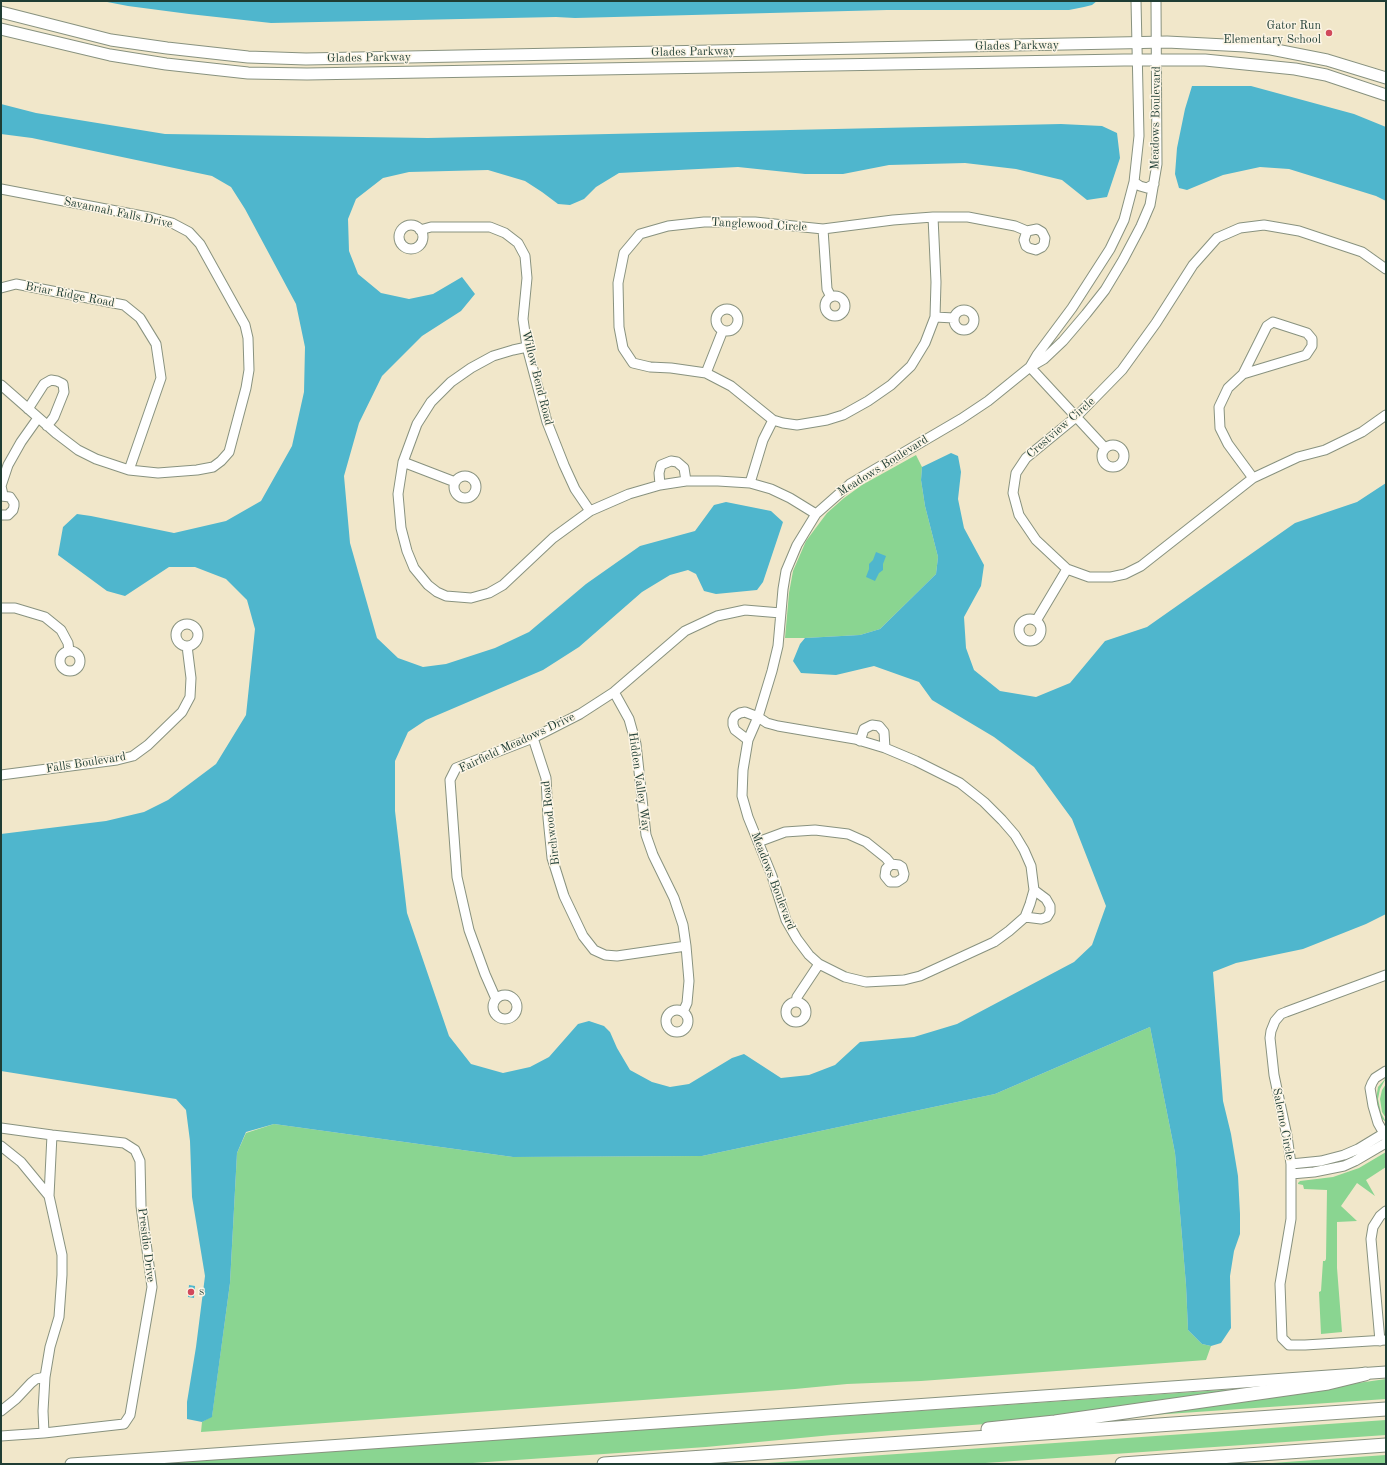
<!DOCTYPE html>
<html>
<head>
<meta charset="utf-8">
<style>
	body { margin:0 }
	#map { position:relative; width:1387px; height:1465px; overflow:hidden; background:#f1e7ca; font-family:"Old Standard TT",serif }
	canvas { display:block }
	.frame { position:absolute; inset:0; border:2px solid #1f3d34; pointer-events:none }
</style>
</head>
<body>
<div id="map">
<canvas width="1387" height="1465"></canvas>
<div class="frame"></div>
</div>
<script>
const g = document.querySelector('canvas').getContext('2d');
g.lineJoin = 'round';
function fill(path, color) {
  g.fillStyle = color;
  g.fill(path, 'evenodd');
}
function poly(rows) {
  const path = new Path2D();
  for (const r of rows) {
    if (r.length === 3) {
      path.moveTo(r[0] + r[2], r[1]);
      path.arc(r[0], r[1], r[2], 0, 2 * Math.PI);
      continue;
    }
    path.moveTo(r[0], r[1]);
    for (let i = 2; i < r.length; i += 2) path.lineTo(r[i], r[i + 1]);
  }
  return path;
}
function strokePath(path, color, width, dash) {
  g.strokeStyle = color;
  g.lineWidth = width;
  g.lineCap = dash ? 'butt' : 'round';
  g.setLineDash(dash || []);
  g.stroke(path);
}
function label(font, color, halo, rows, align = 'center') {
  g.font = font + ' "Old Standard TT",serif';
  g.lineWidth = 3;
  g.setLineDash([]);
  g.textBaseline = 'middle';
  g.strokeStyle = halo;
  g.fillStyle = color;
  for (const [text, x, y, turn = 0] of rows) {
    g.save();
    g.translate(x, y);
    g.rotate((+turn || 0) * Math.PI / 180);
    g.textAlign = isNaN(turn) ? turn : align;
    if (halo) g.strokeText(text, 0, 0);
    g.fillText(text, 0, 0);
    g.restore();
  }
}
fill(poly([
	[916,455,922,467,921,480,925,506,938,557,936,574,880,629,860,635,805,638,785,638,789,593,793,571,806,541,827,513,844,498,862,485],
	[1150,1027,1175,1153,1186,1285,1188,1330,1202,1344,1211,1346,1206,1360,921,1381,847,1384,795,1389,201,1432,202,1422,212,1416,230,1283,237,1153,246,1133,274,1124,513,1157,702,1156,995,1094],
	[1386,1078,1380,1089,1378,1099,1381,1113,1386,1122,1381,1118,1376,1099,1378,1087],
	[1386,1084,1386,1118,1382,1112,1380,1099,1382,1090],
	[1386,1152,1386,1167,1366,1180,1375,1196,1357,1183,1341,1206,1357,1221,1337,1222,1337,1268,1342,1332,1321,1334,1319,1292,1321,1291,1323,1261,1325,1261,1326,1259,1327,1190,1304,1189,1303,1185,1298,1184,1298,1183,1300,1181,1333,1177,1359,1168],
	[1386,1379,1386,1399,1138,1416,1138,1414],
	[1280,1386,1014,1422,832,1435,706,1447,458,1464,148,1464],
	[1386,1420,1386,1435,971,1464,753,1464],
	[1386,1455,1386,1464,1258,1464]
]), '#8ad591');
fill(poly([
	[102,1,1097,1,1092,5,1084,7,1069,10,887,10,575,18,556,17,271,23,189,14,128,6],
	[1192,86,1251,86,1354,114,1386,127,1386,201,1376,196,1289,169,1260,167,1223,175,1187,190,1179,188,1175,174,1177,148,1185,109],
	[1,104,36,113,165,134,428,138,1061,124,1102,126,1117,133,1120,158,1107,197,1087,200,1062,180,1016,169,965,163,889,165,843,174,805,174,738,167,619,173,596,187,584,199,570,205,558,204,542,192,525,181,488,170,409,172,383,178,356,199,348,219,349,251,358,274,381,293,409,299,433,294,462,277,475,294,461,311,422,336,382,376,359,423,344,476,350,543,377,638,398,658,423,667,446,664,495,648,529,632,586,584,640,546,695,531,714,505,726,502,771,511,783,522,763,582,757,590,716,594,704,591,696,574,688,570,670,575,642,592,579,647,543,670,426,720,408,732,395,761,395,811,407,913,449,1036,471,1064,503,1073,530,1067,549,1057,578,1024,589,1021,604,1026,610,1032,617,1048,630,1070,652,1082,670,1087,689,1084,732,1058,744,1054,781,1078,809,1075,835,1065,860,1042,914,1037,957,1024,1074,962,1092,945,1106,906,1072,819,1034,767,994,737,932,700,919,682,874,666,836,675,801,673,793,661,800,644,805,638,860,635,880,629,936,574,938,557,925,506,921,480,922,467,951,453,958,456,961,472,958,499,964,528,984,565,981,586,964,617,966,648,974,670,1000,691,1036,697,1070,683,1105,641,1147,627,1295,523,1357,502,1386,483,1386,914,1366,924,1303,949,1236,963,1213,972,1223,1101,1231,1134,1238,1176,1240,1214,1240,1234,1234,1251,1230,1276,1231,1328,1221,1343,1211,1346,1202,1344,1188,1330,1186,1285,1175,1153,1150,1027,995,1094,702,1156,513,1157,274,1124,246,1132,237,1153,230,1283,212,1417,202,1422,187,1419,187,1402,196,1347,205,1276,192,1197,190,1141,186,1110,176,1099,1,1071,1,834,106,821,144,812,168,800,216,764,246,715,255,629,247,600,226,579,195,567,169,567,125,596,107,591,58,555,63,527,77,514,91,516,174,533,226,521,261,501,292,446,304,392,305,347,296,304,245,209,231,187,212,176,32,138,1,134],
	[876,552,886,556,883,564,883,570,879,573,875,581,866,577,869,569,869,564,873,560],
	[189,1285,195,1286,194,1298,188,1297]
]), '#4fb6cd');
const minor = poly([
	[1134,182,1140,186,1147,188,1154,184],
	[1,189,153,218,172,223,189,232,200,244,245,325,248,338,249,370,246,388,229,452,221,461,213,467,197,470,158,473,129,470,96,459,78,450,57,434,1,385],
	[933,217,893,220,823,229,755,222,704,222,668,226,640,234,624,253,618,283,619,327,623,348,633,363,650,367,671,368,706,373,731,386,773,420,783,423,797,425,827,420,843,415,868,401,891,385,911,366,925,343,935,317,936,282,933,217,968,217,1015,226,1027,231,1037,229,1042,232,1045,238,1044,244,1042,247,1036,250,1029,248,1026,246,1024,240,1027,231],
	[411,237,12],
	[823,229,827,289,831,297],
	[420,230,431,227,490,227,505,233,518,243,525,256,527,278,523,319,527,347,547,422,564,465,575,489,590,511],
	[1386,269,1362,252,1299,231,1264,225,1240,228,1217,238,1193,265,1156,323,1122,370,1076,417,1026,458,1016,473,1013,493,1019,515,1036,540,1067,569,1089,577,1111,577,1125,574,1141,566,1253,478,1298,457,1325,450,1362,432,1386,415],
	[1,288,16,284,124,305,140,318,156,344,161,378,129,470],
	[835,306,10],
	[727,320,11],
	[964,320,10],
	[935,317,954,318],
	[527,347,513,350,493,356,471,368,451,382,431,402,417,424,403,462,398,494,401,528,407,551,414,568,428,585,437,592,446,596,471,598,489,593,503,585,553,538,590,511,629,494,660,485,686,481,718,481,750,483,771,489,790,498,816,514],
	[1030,367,1037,355,1072,308,1110,249,1124,220,1134,182,1139,136,1136,1],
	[1030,367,1105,448],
	[706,373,723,330],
	[1243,374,1306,355,1312,346,1312,339,1307,333,1273,322,1267,326,1243,374,1228,388,1219,407,1220,428,1228,444,1253,478],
	[28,409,44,384,51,380,57,381,63,384,64,392,54,417,47,426],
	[1113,456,11],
	[403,462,455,482],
	[465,487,11],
	[750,483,763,440,773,420],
	[660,485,659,473,661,465,671,461,677,462,684,468,686,481],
	[3,495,1,486,8,465,21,442,38,418],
	[1,496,10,497,14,503,14,506,13,510,8,515,1,515],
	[1,608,15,608,45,617,61,630,68,643,69,651],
	[1030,630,11],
	[1036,621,1067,569],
	[187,635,11],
	[70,661,10],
	[614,692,629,719,636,744,646,835,653,855,674,898,683,925,686,946,689,981,687,1003,683,1012],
	[533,738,546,778,548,818,552,858,564,896,583,936,594,950,605,955,617,956,686,946],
	[748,740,735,730,733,725,733,720,735,716,740,713,745,712,758,717,767,723,778,726,855,739,885,748,916,761,960,783,984,802,1002,820,1015,835,1024,850,1031,866,1034,890,1030,904,1025,917,1009,931,994,942,920,976,904,980,866,982,845,977,819,964,809,955,797,939,786,920,772,876,748,817,742,796,743,770,748,740,758,717,772,671,778,646,783,589,786,571,797,545,816,514,850,484,961,419,988,401,1030,367,1044,359,1063,341,1086,314,1105,290,1123,260,1141,226,1150,205,1157,164,1156,1],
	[860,741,864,729,872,725,879,726,884,732,885,748],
	[1,775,117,760,133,756,148,745,182,712,190,697,191,678,187,646],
	[758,842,785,832,815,830,848,834,866,842,886,858,891,864,899,865,902,867,904,874,903,878,897,882,890,882,885,876,886,869,891,864],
	[1025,917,1041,919,1047,917,1050,912,1050,906,1046,899,1034,890],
	[1386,975,1286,1012,1281,1014,1275,1021,1271,1031,1270,1038,1274,1075,1287,1136,1291,1164,1291,1219,1280,1284,1282,1338,1289,1345,1305,1345,1386,1340],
	[505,1007,12],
	[496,999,485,974,469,930,457,877,450,780,456,768,533,738,580,714,614,692,685,631,717,616,745,610,781,613],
	[796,1002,797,997,819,964],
	[796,1012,10],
	[677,1021,11],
	[1,1128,52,1135,124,1143,135,1150,140,1161,141,1206,152,1287,130,1415,124,1424,44,1433,1,1436],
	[1386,1137,1378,1123,1373,1106,1370,1088,1372,1083,1375,1078,1386,1071],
	[1,1146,21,1162,49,1196],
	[1291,1164,1321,1161,1344,1155,1358,1149,1386,1132],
	[1291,1174,1314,1172,1344,1166,1355,1161,1386,1143],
	[1380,1341,1371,1239,1373,1227,1380,1216,1386,1211],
	[1,1411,16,1399,31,1383,36,1379,45,1377],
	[44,1433,43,1411,45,1377,50,1347,59,1317,62,1275,62,1255,49,1196,52,1135]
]);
const major = poly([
	[1,12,111,40,167,48,248,57,306,59,1167,42,1245,46,1271,49,1327,60,1386,78],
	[1,29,110,55,166,64,248,73,307,74,1124,60,1205,60,1295,69,1326,75,1386,95],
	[71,1464,1386,1372]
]);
const highway = poly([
	[988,1429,1055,1422,1328,1383,1365,1374],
	[604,1464,1386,1409],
	[1122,1464,1386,1445]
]);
strokePath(minor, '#88927f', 11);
strokePath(major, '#88927f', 13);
strokePath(highway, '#88927f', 15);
strokePath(minor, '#fff', 9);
strokePath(major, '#fff', 11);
strokePath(highway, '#fff', 13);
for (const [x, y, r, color] of [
	[1329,33,4,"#d1495b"],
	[191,1292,4,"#d1495b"]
]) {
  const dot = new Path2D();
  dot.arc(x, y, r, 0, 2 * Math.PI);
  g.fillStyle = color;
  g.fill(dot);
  strokePath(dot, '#fcf5e5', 1.5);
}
label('12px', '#1f3d34', '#fcf5e5', [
	["Gator Run",1321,26],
	["Elementary School",1321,40],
	["s",199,1292,"left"]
], 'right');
label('12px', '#1f3d34', '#fcf5e5', [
	["Glades Parkway",1017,46,-1],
	["Glades Parkway",693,52,-1],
	["Glades Parkway",369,58,-1],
	["Meadows Boulevard",1156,118,-89],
	["Savannah Falls Drive",118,213,12],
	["Tanglewood Circle",759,225,3],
	["Briar Ridge Road",70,295,11],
	["Willow Bend Road",537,378,76],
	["Crestview Circle",1061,428,-41],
	["Meadows Boulevard",883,466,-32],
	["Fairfield Meadows Drive",517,743,-25],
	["Falls Boulevard",86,763,-9],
	["Hidden Valley Way",639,782,82],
	["Birchwood Road",551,823,-97],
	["Meadows Boulevard",773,881,69],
	["Salerno Circle",1283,1124,79],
	["Presidio Drive",146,1245,83]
]);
</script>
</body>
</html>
